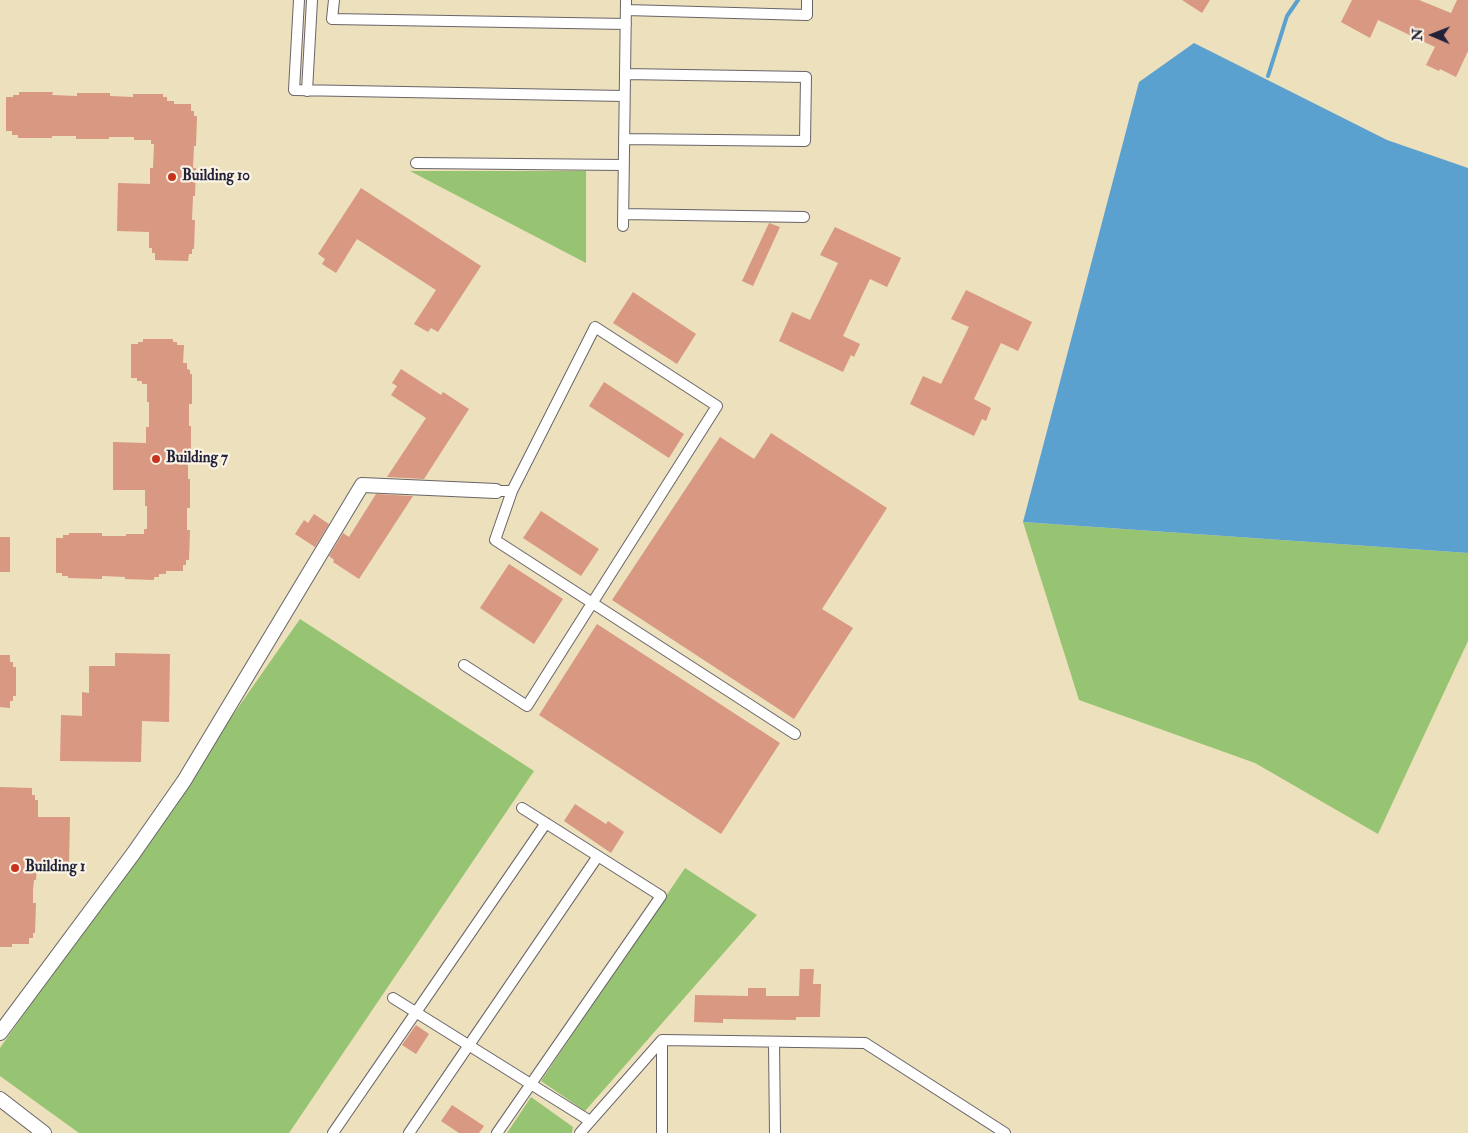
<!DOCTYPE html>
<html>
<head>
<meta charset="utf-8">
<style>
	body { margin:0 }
	#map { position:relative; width:1468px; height:1133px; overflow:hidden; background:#ece0bd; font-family:"IM FELL Double Pica",serif }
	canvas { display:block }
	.north { position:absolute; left:1408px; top:10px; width:50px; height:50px; -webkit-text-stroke:4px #fcf5e5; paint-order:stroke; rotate:271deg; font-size:14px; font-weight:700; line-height:20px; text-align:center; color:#22223b }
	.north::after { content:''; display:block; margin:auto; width:18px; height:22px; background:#22223b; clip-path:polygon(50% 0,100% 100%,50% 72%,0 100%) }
</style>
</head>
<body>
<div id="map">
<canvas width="1468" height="1133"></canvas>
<div class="north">N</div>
</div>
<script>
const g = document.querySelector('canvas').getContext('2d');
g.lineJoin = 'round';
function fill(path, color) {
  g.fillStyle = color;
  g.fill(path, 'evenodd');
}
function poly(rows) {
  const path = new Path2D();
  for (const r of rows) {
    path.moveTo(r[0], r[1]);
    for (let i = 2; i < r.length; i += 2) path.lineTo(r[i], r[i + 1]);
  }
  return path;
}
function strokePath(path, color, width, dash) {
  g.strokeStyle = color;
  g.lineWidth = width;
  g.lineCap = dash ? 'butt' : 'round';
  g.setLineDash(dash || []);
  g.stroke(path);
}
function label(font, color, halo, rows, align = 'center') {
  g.font = font + ' "IM FELL Double Pica",serif';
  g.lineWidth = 4.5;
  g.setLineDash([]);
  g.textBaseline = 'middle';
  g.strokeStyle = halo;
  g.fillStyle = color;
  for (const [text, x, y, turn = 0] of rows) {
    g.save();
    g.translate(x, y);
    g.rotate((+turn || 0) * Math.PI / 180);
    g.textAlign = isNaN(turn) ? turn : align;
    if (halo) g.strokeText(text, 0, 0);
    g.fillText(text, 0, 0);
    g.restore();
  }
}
fill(poly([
	[410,171,586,171,586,263],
	[1023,522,1468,553,1468,641,1378,834,1255,763,1079,700],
	[300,619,534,771,289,1133,79,1133,0,1076,0,1048],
	[685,868,757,915,585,1111,541,1081],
	[531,1097,573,1127,572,1133,507,1133]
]), '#97c472');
fill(poly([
	[1194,43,1387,140,1468,168,1468,553,1023,522,1139,82]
]), '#5ba1d0');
strokePath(poly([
	[1268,76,1287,16,1298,0]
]), '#5ba1d0', 4);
fill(poly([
	[1182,0,1210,0,1202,13],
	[1352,0,1419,0,1451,13,1457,0,1468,0,1468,51,1456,77,1440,69,1439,71,1426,65,1435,47,1378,20,1370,38,1341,22],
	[19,92,53,92,52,95,77,96,77,93,110,93,110,96,133,97,133,94,163,94,163,97,167,97,167,101,174,101,174,104,191,104,191,111,194,111,194,116,197,116,196,146,194,146,193,168,196,168,195,196,193,196,192,220,195,220,194,249,192,249,192,254,189,254,188,261,155,260,155,253,152,253,152,248,149,248,149,232,117,231,118,183,150,184,150,168,153,168,154,144,151,144,151,140,134,140,134,137,109,137,109,139,76,139,76,136,52,136,52,138,18,138,18,135,12,135,12,131,6,131,6,97,13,97,13,95,19,95],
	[361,188,481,266,438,332,431,328,428,332,414,324,436,290,357,239,336,273,322,264,325,259,318,254],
	[769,223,780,227,753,286,742,281],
	[835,227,901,258,887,287,870,279,843,336,860,344,854,357,851,355,843,372,779,341,792,312,810,320,838,263,820,255],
	[966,290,1032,322,1018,351,1001,343,974,399,991,408,986,421,982,419,974,436,910,404,923,376,941,384,969,327,951,319],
	[633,292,696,334,677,364,613,323],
	[143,339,173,339,173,342,177,342,177,345,184,345,183,363,187,363,187,369,190,370,190,374,192,374,192,404,189,404,189,426,191,426,191,455,188,455,188,479,190,479,190,508,187,508,187,530,190,530,189,560,186,560,186,565,183,565,183,571,166,571,166,574,159,574,159,577,154,577,154,580,125,579,125,577,102,576,102,579,68,578,68,576,62,576,62,573,56,573,56,538,63,538,63,535,69,535,69,533,102,533,102,536,126,536,126,534,144,534,144,529,147,529,147,506,145,506,145,490,113,490,113,442,146,443,146,427,149,427,149,402,147,402,147,384,142,384,142,381,137,381,137,378,131,378,131,344,138,344,138,342,143,342],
	[401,369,441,395,443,392,469,409,424,479,387,477,426,418,391,395,397,386,392,383],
	[604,382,684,434,669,458,589,406],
	[771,433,887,508,822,609,853,628,794,719,612,600,720,437,754,459],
	[376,494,413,496,359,579,333,562,334,560,329,556,343,533,349,537],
	[541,511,599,549,581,576,523,538],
	[314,514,329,524,315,547,295,534,304,520,308,523],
	[0,537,10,537,10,572,0,572],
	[509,564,563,599,534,644,480,608],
	[597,624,780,743,721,834,539,715],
	[115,653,170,654,169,722,142,721,141,762,60,761,61,715,82,716,82,692,89,693,89,666,115,666],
	[0,655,10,655,10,662,13,662,13,667,16,667,16,696,13,696,13,701,10,701,10,708,0,707],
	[0,787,32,788,32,795,35,795,35,800,38,800,38,817,70,817,69,864,37,864,36,880,34,880,33,890,33,903,36,903,35,933,33,933,33,938,29,938,29,944,12,944,12,947,0,947],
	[575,804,606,824,608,821,624,832,611,853,564,821],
	[800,969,814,969,813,984,821,984,820,1017,796,1017,796,1020,723,1019,723,1023,694,1022,695,995,748,996,748,988,766,988,766,996,799,996],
	[416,1025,429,1034,416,1054,402,1045],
	[452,1105,484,1126,479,1133,459,1133,441,1121]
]), '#d89881');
const street = poly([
	[299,0,294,90,624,96],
	[334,0,332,19,626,24],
	[626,10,807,15,807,0],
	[307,91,312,0],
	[624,139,805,141,806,77,625,74],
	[416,163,623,165],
	[623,214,804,217],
	[623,226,626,0],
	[512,491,495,540,795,734],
	[464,665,527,706,717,406,595,327,512,491,496,491],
	[393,998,590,1121],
	[662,1040,662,1133],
	[774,1042,775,1133],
	[333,1133,546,823],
	[409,1133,598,856],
	[497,1133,661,896,522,808],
	[580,1133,662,1040,865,1043,1005,1133]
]);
const secondary = poly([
	[0,1033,133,854,184,781,362,485,496,491],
	[0,1099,44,1133]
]);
strokePath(street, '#696468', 12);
strokePath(secondary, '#696468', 16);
strokePath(street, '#fff', 10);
strokePath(secondary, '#fff', 14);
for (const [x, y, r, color] of [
	[172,177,5,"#c8321e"],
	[156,459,5,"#c8321e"],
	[15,868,5,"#c8321e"]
]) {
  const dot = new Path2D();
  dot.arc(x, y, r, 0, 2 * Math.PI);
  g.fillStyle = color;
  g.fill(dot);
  strokePath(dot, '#fcf5e5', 2);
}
label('bold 15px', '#22223b', '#fcf5e5', [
	["Building 10",182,177],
	["Building 7",166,459],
	["Building 1",25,868]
], 'left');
</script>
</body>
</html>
